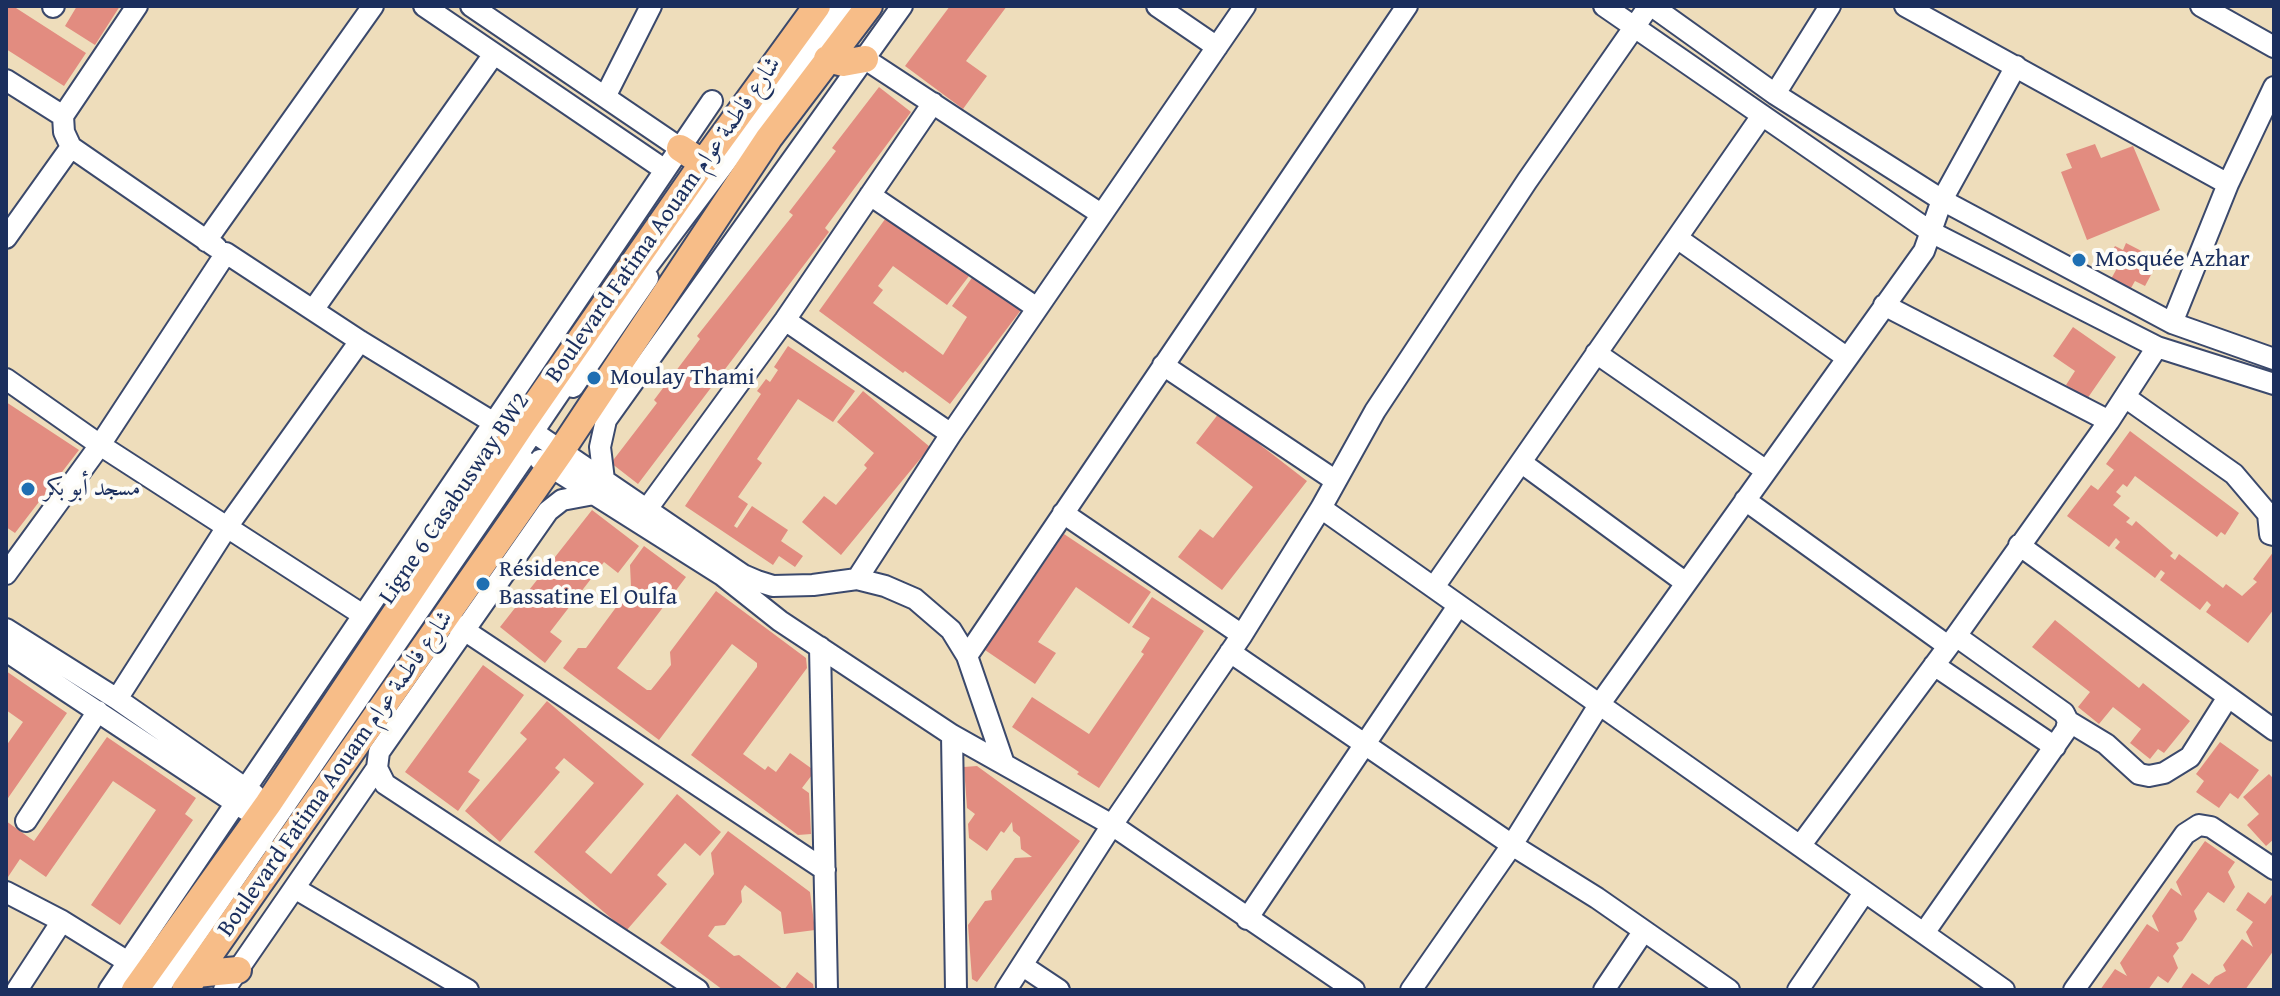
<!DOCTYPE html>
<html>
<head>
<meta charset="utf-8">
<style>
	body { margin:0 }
	#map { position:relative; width:2280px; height:996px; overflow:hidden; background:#edb; font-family:"Gentium Book Plus",serif }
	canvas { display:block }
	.frame { position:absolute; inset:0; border:8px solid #1b2f5e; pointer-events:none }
</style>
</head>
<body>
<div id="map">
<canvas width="2280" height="996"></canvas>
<div class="frame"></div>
</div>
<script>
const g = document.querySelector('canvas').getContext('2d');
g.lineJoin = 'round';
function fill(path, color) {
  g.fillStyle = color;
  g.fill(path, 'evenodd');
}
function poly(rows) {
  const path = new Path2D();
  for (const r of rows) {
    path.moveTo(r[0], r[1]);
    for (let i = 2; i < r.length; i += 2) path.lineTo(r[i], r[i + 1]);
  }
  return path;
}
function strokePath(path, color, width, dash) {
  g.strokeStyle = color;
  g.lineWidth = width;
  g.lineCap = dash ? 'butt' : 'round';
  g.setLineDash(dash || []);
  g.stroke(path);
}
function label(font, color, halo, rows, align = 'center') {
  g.font = font + ' "Gentium Book Plus",Amiri,serif';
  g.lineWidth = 8;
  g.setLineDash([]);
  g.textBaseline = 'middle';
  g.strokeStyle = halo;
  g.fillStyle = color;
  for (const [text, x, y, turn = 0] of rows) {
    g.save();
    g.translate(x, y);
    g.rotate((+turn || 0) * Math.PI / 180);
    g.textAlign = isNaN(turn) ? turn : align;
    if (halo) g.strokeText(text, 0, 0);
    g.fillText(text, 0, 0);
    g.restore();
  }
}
fill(poly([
	[6,6,17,6,16,8,86,53,64,86,6,49],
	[77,6,120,6,95,45,65,26],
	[950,6,1007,6,966,61,987,76,963,109,905,66],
	[879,87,911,112,825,228,829,232,638,484,611,463,657,403,654,400,700,339,697,336,793,215,789,212,836,151,832,148],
	[2095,144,2101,158,2133,146,2160,210,2087,240,2061,172,2072,168,2066,154],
	[888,215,969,276,947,305,893,266,878,286,883,290,873,303,943,355,967,317,952,306,974,275,1021,310,950,404,905,371,903,373,819,311],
	[2126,243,2159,260,2145,286,2135,281,2131,288,2111,279,2116,270,2105,264,2115,246,2123,250],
	[2073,327,2116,357,2087,399,2066,385,2075,371,2053,356],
	[788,346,855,391,833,422,798,399,757,459,762,463,738,497,748,504,734,526,737,528,752,506,788,530,781,541,803,556,795,567,779,556,773,565,685,506,761,394,757,391,766,379,770,382,778,370,774,367],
	[863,391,930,447,841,555,802,522,824,496,836,505,867,468,864,465,874,453,837,422],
	[6,402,79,450,15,533,6,527],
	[1219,413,1307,481,1222,590,1178,557,1200,529,1213,538,1253,487,1196,443],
	[2130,431,2239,513,2225,535,2221,532,2217,537,2135,476,2127,487,2123,484,2116,492,2121,496,2113,505,2130,518,2126,522,2132,526,2136,521,2173,553,2170,556,2175,560,2179,554,2223,588,2226,584,2242,596,2257,582,2253,579,2274,551,2274,609,2248,643,2206,612,2211,605,2207,601,2200,610,2160,580,2165,573,2161,570,2155,578,2115,548,2120,542,2116,538,2109,547,2067,516,2091,485,2098,490,2114,470,2106,464],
	[592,510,639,546,618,573,604,562,550,632,562,641,545,663,500,627],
	[1064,534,1151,592,1129,624,1076,587,1038,642,1056,653,1035,684,985,650],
	[644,546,686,577,617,668,647,690,651,690,671,665,670,652,716,591,806,658,807,668,743,754,765,770,768,766,776,772,790,753,815,771,802,788,809,793,811,834,798,835,691,755,757,667,757,663,732,644,659,740,563,668,578,648,586,648,631,587,630,565],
	[1152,597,1204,631,1099,788,1077,774,1079,772,1012,727,1032,697,1089,734,1144,654,1141,652,1150,638,1132,627],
	[2055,620,2139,688,2143,683,2190,721,2164,753,2158,749,2150,759,2130,743,2141,729,2113,707,2099,724,2078,707,2090,692,2032,647],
	[483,665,524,695,468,772,480,780,458,811,405,772],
	[6,671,67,713,6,801,6,746,23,722,6,710],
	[547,701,644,784,585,852,611,874,677,794,721,832,700,856,685,843,657,875,667,884,626,931,534,852,594,783,564,758,555,768,560,772,500,842,465,811,527,739,520,733],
	[107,737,196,798,185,814,193,820,120,925,91,905,156,810,113,781,46,877,20,859,8,877,6,875,6,821,34,841],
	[2220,742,2259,770,2238,799,2230,793,2219,808,2196,792,2204,781,2196,774],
	[977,766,1080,841,977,982,972,979,968,925,985,901,992,900,991,891,1015,858,1032,857,1021,849,1020,837,1013,831,1012,822,1004,833,1001,831,987,851,969,838,968,824,975,814,967,808,964,767],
	[2269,774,2274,779,2274,839,2266,846,2247,825,2259,814,2243,797],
	[728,831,810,892,815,930,784,934,781,912,745,885,741,891,742,902,725,925,715,926,708,936,734,956,739,955,784,990,797,972,813,984,814,990,723,990,660,943,714,874,711,853],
	[2205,841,2235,862,2228,872,2235,887,2224,903,2208,892,2194,911,2197,919,2182,941,2176,943,2179,948,2173,956,2178,968,2168,983,2158,976,2148,990,2100,990,2115,969,2127,976,2120,963,2147,924,2159,932,2152,916,2171,888,2182,896,2176,882],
	[2248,892,2265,904,2274,892,2274,950,2245,990,2180,990,2192,973,2209,985,2215,977,2226,971,2223,965,2242,939,2253,947,2246,932,2253,922,2236,910]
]), '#e28c80');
const minor = poly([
	[424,6,665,170],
	[471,6,680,148],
	[1157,6,1217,47],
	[1604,6,1931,232,2157,347,2274,384],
	[1652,6,1775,94,1942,200,2172,323,2274,359],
	[1905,6,2228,184],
	[2201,6,2274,47],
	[53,7,54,6],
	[865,59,1101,214],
	[6,80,63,116,64,132,71,147,216,247],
	[1775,94,1830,6],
	[605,97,651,6],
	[63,116,137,6],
	[870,195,1037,308],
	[6,238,71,147],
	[1677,238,1846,357],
	[206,241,373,6],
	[634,284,843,6],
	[1884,305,2109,421],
	[313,310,494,54],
	[785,320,951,434],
	[2172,323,2228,184,2274,87],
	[1596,353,1765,470],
	[1163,365,1336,481],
	[6,379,100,445,363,615],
	[573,387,648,278],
	[2125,397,2234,474,2268,514,2270,534,2274,535],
	[523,425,743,575,757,581,773,586,813,585,857,579,885,586,915,599,951,630,967,656,1004,764],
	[540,460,722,575,780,621,952,735,1112,825,1354,990],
	[1522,463,1686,583],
	[510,466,575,370],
	[604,480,600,447,606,420,902,6],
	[594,494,562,500,548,511,379,752,377,768,385,784,698,990],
	[1745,500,1948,646],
	[1321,508,2004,990],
	[647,509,785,320,933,103],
	[1063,513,1242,635],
	[2019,545,2274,730],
	[6,574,100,445,226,253,360,341,504,429],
	[857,579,951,434,1245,6],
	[1434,587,1761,117],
	[455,624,825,870],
	[6,629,117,699,255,795],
	[1956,636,2064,713,2068,721,2106,744,2139,774,2149,776,2164,773,2190,757,2228,697],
	[820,647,827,990],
	[6,651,246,810],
	[1230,652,1512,845,1597,898,1729,990],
	[967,656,1407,6],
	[1934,665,2055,747],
	[117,699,227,527,360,341],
	[952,735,956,990],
	[26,821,98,711],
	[1800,846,1956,636,2109,421,2157,347],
	[296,889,468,990],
	[6,892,62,921,128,962],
	[1247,919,1458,606],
	[1924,933,2066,730,2068,721],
	[1023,966,1059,990],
	[17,990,62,921],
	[109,990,712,101],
	[158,990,523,459],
	[224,990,377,768],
	[1006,990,1112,825,1242,635,1321,508,1375,411,1527,181,1649,6],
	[1411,990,1512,845,1599,705,1924,251,1942,200,2016,66],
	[1604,990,1643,932],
	[1798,990,1864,893],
	[2074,990,2185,834,2199,825,2211,827,2274,869]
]);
const major = poly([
	[827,59,843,63,865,59],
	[680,148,703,163],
	[196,974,238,970],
	[135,990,268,804,522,424,703,163,817,6],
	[185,990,561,451,769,138,869,6]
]);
strokePath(minor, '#3b496c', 24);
strokePath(major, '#3b496c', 30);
strokePath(minor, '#fff', 20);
strokePath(major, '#f7bd88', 26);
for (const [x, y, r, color] of [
	[2079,260,8,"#1f6fb2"],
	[594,378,8,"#1f6fb2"],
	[28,489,8,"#1f6fb2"],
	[483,584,8,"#1f6fb2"]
]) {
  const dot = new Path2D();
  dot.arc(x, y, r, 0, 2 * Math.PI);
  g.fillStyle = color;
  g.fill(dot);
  strokePath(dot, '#fdfcf7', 3);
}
label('24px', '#1b2f5e', '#fdfcf7', [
	["Boulevard Fatima Aouam شارع فاطمة عوام",664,220,-55],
	["Ligne 6 Casabusway BW2",455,499,-56],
	["Boulevard Fatima Aouam شارع فاطمة عوام",336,774,-55]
]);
label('24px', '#1b2f5e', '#fdfcf7', [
	["Mosquée Azhar",2095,260],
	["Moulay Thami",610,378],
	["مسجد أبو بكر",44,489],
	["Résidence",499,570],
	["Bassatine El Oulfa",499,598]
], 'left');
</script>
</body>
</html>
